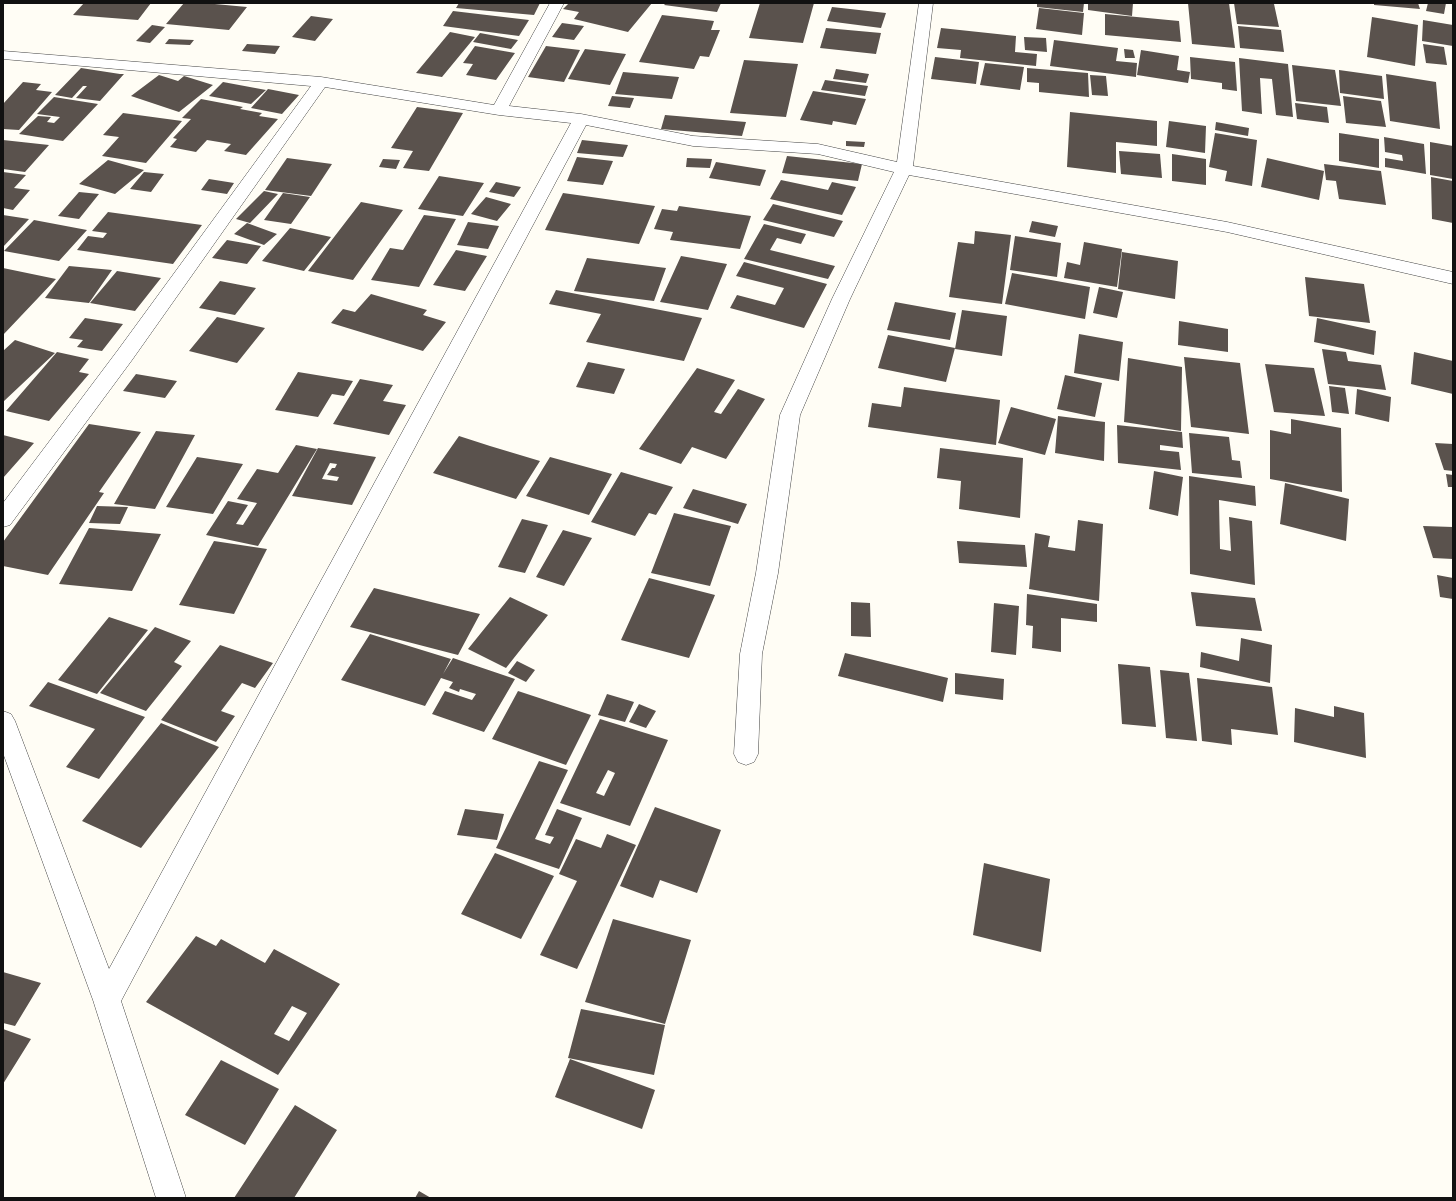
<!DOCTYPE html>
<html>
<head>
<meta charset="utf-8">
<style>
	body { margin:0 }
	#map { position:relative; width:1456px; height:1201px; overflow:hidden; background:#fffdf5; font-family:"Times New Roman",serif }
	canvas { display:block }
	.frame { position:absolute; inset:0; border:4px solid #111; pointer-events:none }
</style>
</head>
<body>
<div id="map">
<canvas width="1456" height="1201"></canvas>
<div class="frame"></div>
</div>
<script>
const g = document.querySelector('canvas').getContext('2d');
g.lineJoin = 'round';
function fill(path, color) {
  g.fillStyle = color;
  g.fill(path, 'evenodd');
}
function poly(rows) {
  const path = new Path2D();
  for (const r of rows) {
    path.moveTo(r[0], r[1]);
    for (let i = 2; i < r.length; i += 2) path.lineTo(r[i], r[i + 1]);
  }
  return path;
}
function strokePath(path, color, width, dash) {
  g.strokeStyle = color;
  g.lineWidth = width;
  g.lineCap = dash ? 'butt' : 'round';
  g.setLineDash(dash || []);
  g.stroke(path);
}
fill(poly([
	[84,3,151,3,138,20,73,15],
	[184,3,204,3,247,7,229,30,166,24],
	[459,3,540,3,534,15,456,8],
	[569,3,652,3,628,32,574,19,579,12,563,9],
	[666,3,721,3,717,12,664,5],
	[760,3,814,3,803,43,749,38],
	[1037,3,1084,3,1083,12,1037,7],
	[1088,3,1133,3,1132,16,1088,10],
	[1188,3,1229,3,1235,48,1192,44],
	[1234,3,1274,4,1279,27,1237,24],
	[1374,3,1418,3,1420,9,1374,5],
	[1428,3,1446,3,1444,14,1426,11],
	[832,7,886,13,881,28,827,21],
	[1039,8,1084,13,1082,35,1036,29],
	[453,11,529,20,519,36,443,26],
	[1105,14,1179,21,1181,42,1105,35],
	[662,15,714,21,711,30,720,30,709,57,700,56,694,69,639,62],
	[311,16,333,19,315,41,292,37],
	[1372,17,1418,25,1415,66,1367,57],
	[1423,20,1453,25,1453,46,1422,41],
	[562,23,584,26,574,40,552,37],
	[152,25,165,27,150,43,136,41],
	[1238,26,1281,30,1284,52,1240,48],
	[826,28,881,33,876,54,820,48],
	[941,28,1016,36,1015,52,1037,54,1036,66,960,58,961,50,937,48],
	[450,32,475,37,442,77,416,73],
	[480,33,518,40,511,49,473,42],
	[1024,37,1046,38,1047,52,1025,50],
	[169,39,194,40,190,45,165,44],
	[1054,40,1118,48,1116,61,1137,63,1136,77,1050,66],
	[247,44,280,46,275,54,242,51],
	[1423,44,1444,47,1447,65,1426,63],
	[475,46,515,53,496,80,466,75,473,64,463,63],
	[546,46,580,50,564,82,528,77],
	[585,49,626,54,610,85,568,79],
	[1124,49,1133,50,1135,58,1125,58],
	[1141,50,1179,56,1177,70,1190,72,1188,83,1137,75],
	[935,57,979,62,976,84,931,79],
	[1190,57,1235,62,1237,91,1222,89,1222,83,1191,79],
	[1239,58,1288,64,1293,117,1276,115,1272,79,1260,78,1262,114,1242,111],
	[744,60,798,64,786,117,730,113],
	[985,63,1024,67,1020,90,980,85],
	[1292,65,1335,70,1341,106,1296,101],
	[81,68,120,74,124,74,100,101,76,98,87,86,83,86,72,98,55,95],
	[1027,68,1088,73,1089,97,1039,92,1039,83,1027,82],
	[836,69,869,74,866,83,833,79],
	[1339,70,1382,76,1384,99,1340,93],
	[623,72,679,77,672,99,615,94],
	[1386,74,1436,82,1440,129,1390,121],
	[159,75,178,81,184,76,213,85,179,112,131,96],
	[1090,75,1106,76,1108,96,1092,95],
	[825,80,868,86,865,96,821,90],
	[23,82,41,84,36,90,52,92,19,130,3,129,3,104],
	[223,82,266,90,251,104,209,96],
	[268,89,299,95,282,114,251,108],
	[813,91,866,99,856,125,833,121,832,125,800,120],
	[612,96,634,98,630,108,608,106],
	[1343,96,1381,101,1386,127,1346,123],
	[54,97,98,104,63,141,19,134,38,116,51,117,47,122,54,123,60,117,37,114],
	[201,99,243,107,240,109,262,113,259,116,278,119,246,155,224,151,231,144,207,140,196,152,170,147,177,139,173,138,191,119,182,118],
	[1295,103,1327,107,1329,123,1297,119],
	[417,107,463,113,429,171,403,168,413,151,391,148],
	[1070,112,1157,121,1157,146,1116,142,1116,173,1067,167],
	[123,113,182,121,146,163,102,156,119,137,103,135],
	[665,115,746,122,742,136,661,129],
	[1169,121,1206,126,1205,153,1166,147],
	[1216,122,1249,128,1248,136,1215,130],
	[1215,133,1257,140,1252,186,1225,181,1227,171,1209,167],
	[1339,133,1379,139,1379,168,1339,161],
	[1384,137,1424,144,1426,174,1385,167,1385,158,1403,161,1402,155,1385,152],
	[3,140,49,145,25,172,3,169],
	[582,140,628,145,623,157,577,153],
	[846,141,865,142,864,147,846,146],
	[1430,142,1453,146,1453,179,1430,175],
	[1119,151,1160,154,1162,178,1121,174],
	[1172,154,1206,159,1206,185,1172,181],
	[787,156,862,164,858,181,782,173],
	[577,157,613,161,603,185,567,181],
	[287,158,332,164,311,196,265,190],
	[687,158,712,159,710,168,686,167],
	[1267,158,1324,171,1319,200,1261,187],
	[383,159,400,160,396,169,379,167],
	[108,160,144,170,115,194,79,184],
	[716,162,766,170,760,186,709,178],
	[1324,164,1381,171,1386,205,1339,199,1336,181,1326,180],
	[3,172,26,175,14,188,30,190,13,210,3,208],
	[144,172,164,174,151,192,130,189],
	[439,176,484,183,463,216,418,209],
	[1431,177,1453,181,1453,223,1432,219],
	[209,179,234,183,227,194,201,190],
	[781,180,828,190,832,182,856,187,842,215,770,199],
	[496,182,521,187,514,197,489,192],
	[264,191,278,194,250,223,236,219],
	[79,192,99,194,79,219,58,216],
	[283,193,310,197,291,224,264,220],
	[563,193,655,206,639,244,545,230],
	[486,197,511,204,497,221,471,214],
	[361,202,403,210,353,280,308,271],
	[773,204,843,221,834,237,763,220],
	[679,206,751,216,740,249,670,240,673,232,654,229,662,209,677,211],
	[108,212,202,225,173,264,77,250,88,236,103,238,107,233,92,231],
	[3,215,29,219,3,247],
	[424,215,456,219,419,287,371,280,390,248,403,250],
	[34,220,87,230,59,261,4,251],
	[1032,221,1058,226,1055,237,1029,232],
	[468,222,499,226,488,249,457,245],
	[247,223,277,234,264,245,234,234],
	[764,224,806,234,801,244,777,238,770,250,835,266,828,279,744,259],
	[290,228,331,237,304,271,262,261],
	[975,231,1011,235,1002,304,949,297,958,242,974,244],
	[1015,236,1061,243,1057,277,1010,270],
	[227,240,261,246,247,264,212,258],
	[1084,242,1122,249,1117,287,1064,278,1067,262,1080,265],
	[456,250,487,256,465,291,433,285],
	[1122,252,1178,261,1175,299,1118,289],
	[681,256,727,264,708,310,660,302],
	[587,258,666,268,654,301,574,291],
	[744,262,827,284,804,328,730,308,737,295,775,305,784,288,736,276],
	[69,266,112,270,89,303,45,298],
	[3,268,56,279,3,335],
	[117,271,161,278,135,311,90,303],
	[1012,273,1090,287,1085,319,1005,304],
	[1305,277,1364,284,1370,323,1309,316],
	[220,281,256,288,235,315,199,308],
	[1099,287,1123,292,1117,318,1093,313],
	[556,290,702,318,684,361,586,342,601,314,549,304],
	[371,294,427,310,423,315,446,322,423,351,331,323,343,309,355,312],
	[895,302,956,313,950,340,887,330],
	[962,310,1007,316,1002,356,955,349],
	[217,317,265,328,237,363,189,351],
	[85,318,123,324,102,351,77,347,83,340,69,338],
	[1317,318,1376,331,1374,355,1314,342],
	[1179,321,1228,329,1228,352,1178,345],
	[1079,334,1123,342,1119,381,1074,373],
	[888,335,955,348,946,382,878,368],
	[15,340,55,353,3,402,3,351],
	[1322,349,1346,352,1348,361,1381,365,1386,390,1328,384],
	[57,352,89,359,79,372,89,374,49,421,6,411],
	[1414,352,1453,361,1453,394,1411,384],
	[1184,357,1240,363,1249,434,1191,427],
	[1128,358,1182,367,1181,431,1124,422],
	[588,362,625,369,614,394,576,387],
	[1265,364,1314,368,1325,416,1274,412],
	[697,368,735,380,714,412,721,414,738,389,765,399,726,459,692,447,681,464,639,449],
	[298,372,353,381,344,396,332,394,318,417,275,410],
	[136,374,177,381,165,398,123,391],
	[1065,375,1102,383,1095,417,1057,409],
	[360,379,393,385,383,401,406,405,389,435,333,424],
	[1329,386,1345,388,1349,414,1332,412],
	[904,387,1000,400,996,445,868,427,872,403,901,407],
	[1357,389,1391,397,1389,422,1355,414],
	[1011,407,1056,419,1045,455,998,443],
	[1058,416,1105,422,1104,461,1055,453],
	[1291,419,1341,428,1342,492,1270,479,1270,430,1291,434],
	[89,424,141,432,99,492,104,493,48,575,3,566,3,542],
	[1117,425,1182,432,1183,448,1160,445,1160,450,1179,452,1181,470,1118,463],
	[156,431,195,435,155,509,114,504],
	[1189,433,1229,437,1232,460,1240,461,1242,478,1192,473],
	[3,435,34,443,3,478],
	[459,436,490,446,540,461,516,499,433,473],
	[1435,443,1453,444,1453,471,1444,470],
	[296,445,317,449,258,546,206,535,228,501,248,505,236,524,243,525,257,503,237,499,257,469,278,473],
	[318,448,376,457,352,505,292,496],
	[330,463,337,464,335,468,332,468,327,475,339,477,337,481,322,479],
	[940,448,1023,458,1020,518,959,509,961,481,937,478],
	[197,457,243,464,213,514,166,507],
	[550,457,612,474,589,515,526,496],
	[1154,471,1183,477,1178,516,1149,509],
	[621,472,673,487,656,515,649,513,635,536,591,522],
	[1446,474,1453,475,1453,487,1448,487],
	[1189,476,1255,486,1256,506,1219,500,1220,549,1231,551,1229,517,1252,521,1255,585,1190,574],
	[1285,483,1349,499,1346,541,1280,524],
	[693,489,747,504,738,524,683,508],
	[97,506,128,507,120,524,89,523],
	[674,513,731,526,710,586,651,573],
	[522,519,548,525,525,573,498,567],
	[1078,520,1103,524,1099,601,1029,589,1035,533,1050,536,1048,547,1075,551],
	[1423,526,1453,527,1453,559,1433,558],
	[89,528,161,534,132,591,59,584],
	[563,530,592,538,564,586,536,577],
	[214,541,267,549,234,614,179,605],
	[957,541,1025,545,1027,567,959,563],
	[1437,575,1453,578,1453,599,1440,597],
	[649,578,715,595,689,658,621,640],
	[374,588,480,614,458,655,350,627],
	[1191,592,1255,598,1262,631,1196,626],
	[1027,594,1097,604,1097,622,1061,618,1061,652,1032,648,1033,626,1026,625],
	[510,597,548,615,506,668,468,649],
	[851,602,870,603,871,637,851,636],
	[994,603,1019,606,1016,655,991,652],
	[109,617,148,630,97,694,58,680],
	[155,627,191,641,174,662,182,666,146,711,100,693],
	[370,634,451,659,443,674,453,658,515,679,484,732,432,714,445,691,472,700,476,694,460,689,459,692,449,688,453,682,441,678,425,706,341,680],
	[1241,638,1272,645,1270,683,1200,667,1201,652,1239,661],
	[220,645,273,663,255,688,242,683,221,711,235,716,216,742,161,720],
	[845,653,948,678,943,702,838,676],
	[517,661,535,670,526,682,508,673],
	[1118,664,1150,667,1156,727,1122,724],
	[1160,670,1189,673,1197,741,1166,738],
	[955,673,1004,679,1003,700,955,694],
	[1197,678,1272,687,1278,735,1231,729,1232,745,1202,741],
	[48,682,145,717,99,779,66,767,95,729,29,706],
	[518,691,591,715,566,765,492,739],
	[607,694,634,702,625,722,598,715],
	[639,704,656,711,646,728,629,722],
	[1334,706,1364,713,1366,758,1294,742,1295,708,1334,717],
	[600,719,668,740,630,826,560,803],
	[608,770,615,773,604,796,596,793],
	[161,723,219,747,141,848,82,821],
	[539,761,568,770,535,839,550,844,554,837,545,835,557,809,582,818,559,869,496,848],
	[655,807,721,830,697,893,660,880,653,898,620,886],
	[465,809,504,814,497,840,457,835],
	[607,834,636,845,577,969,540,955,577,881,559,874,576,839,601,848],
	[495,853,554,876,521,939,461,914],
	[984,863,1050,879,1041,952,973,935],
	[613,919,691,940,665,1024,585,1002],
	[196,936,216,946,221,939,265,963,274,949,340,984,278,1075,146,1002],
	[292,1006,307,1013,289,1041,274,1034],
	[3,972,41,983,15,1026,3,1023],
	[581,1009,665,1025,654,1075,568,1058],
	[3,1029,31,1039,3,1084],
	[570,1059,655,1090,642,1129,555,1097],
	[221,1060,279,1089,245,1145,185,1115],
	[295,1105,337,1130,294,1198,234,1198],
	[419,1191,431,1198,415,1198]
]), '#5a524d');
const minor = poly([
	[550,3,564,3,509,106,581,114,693,136,818,144,897,162,919,3,933,3,913,166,1227,222,1453,272,1453,284,1227,232,909,175,850,299,800,415,778,573,762,654,758,754,754,762,746,765,738,762,734,754,740,654,756,573,780,415,832,299,894,172,818,154,693,146,586,125,121,1001,186,1198,156,1198,93,1000,3,753,3,711,11,714,15,721,109,969,571,123,499,115,325,87,132,360,10,525,3,527,3,503,118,350,311,86,3,59,3,51,321,77,494,105,550,3]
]);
strokePath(minor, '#444', 1);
fill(minor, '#fff');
</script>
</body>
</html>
